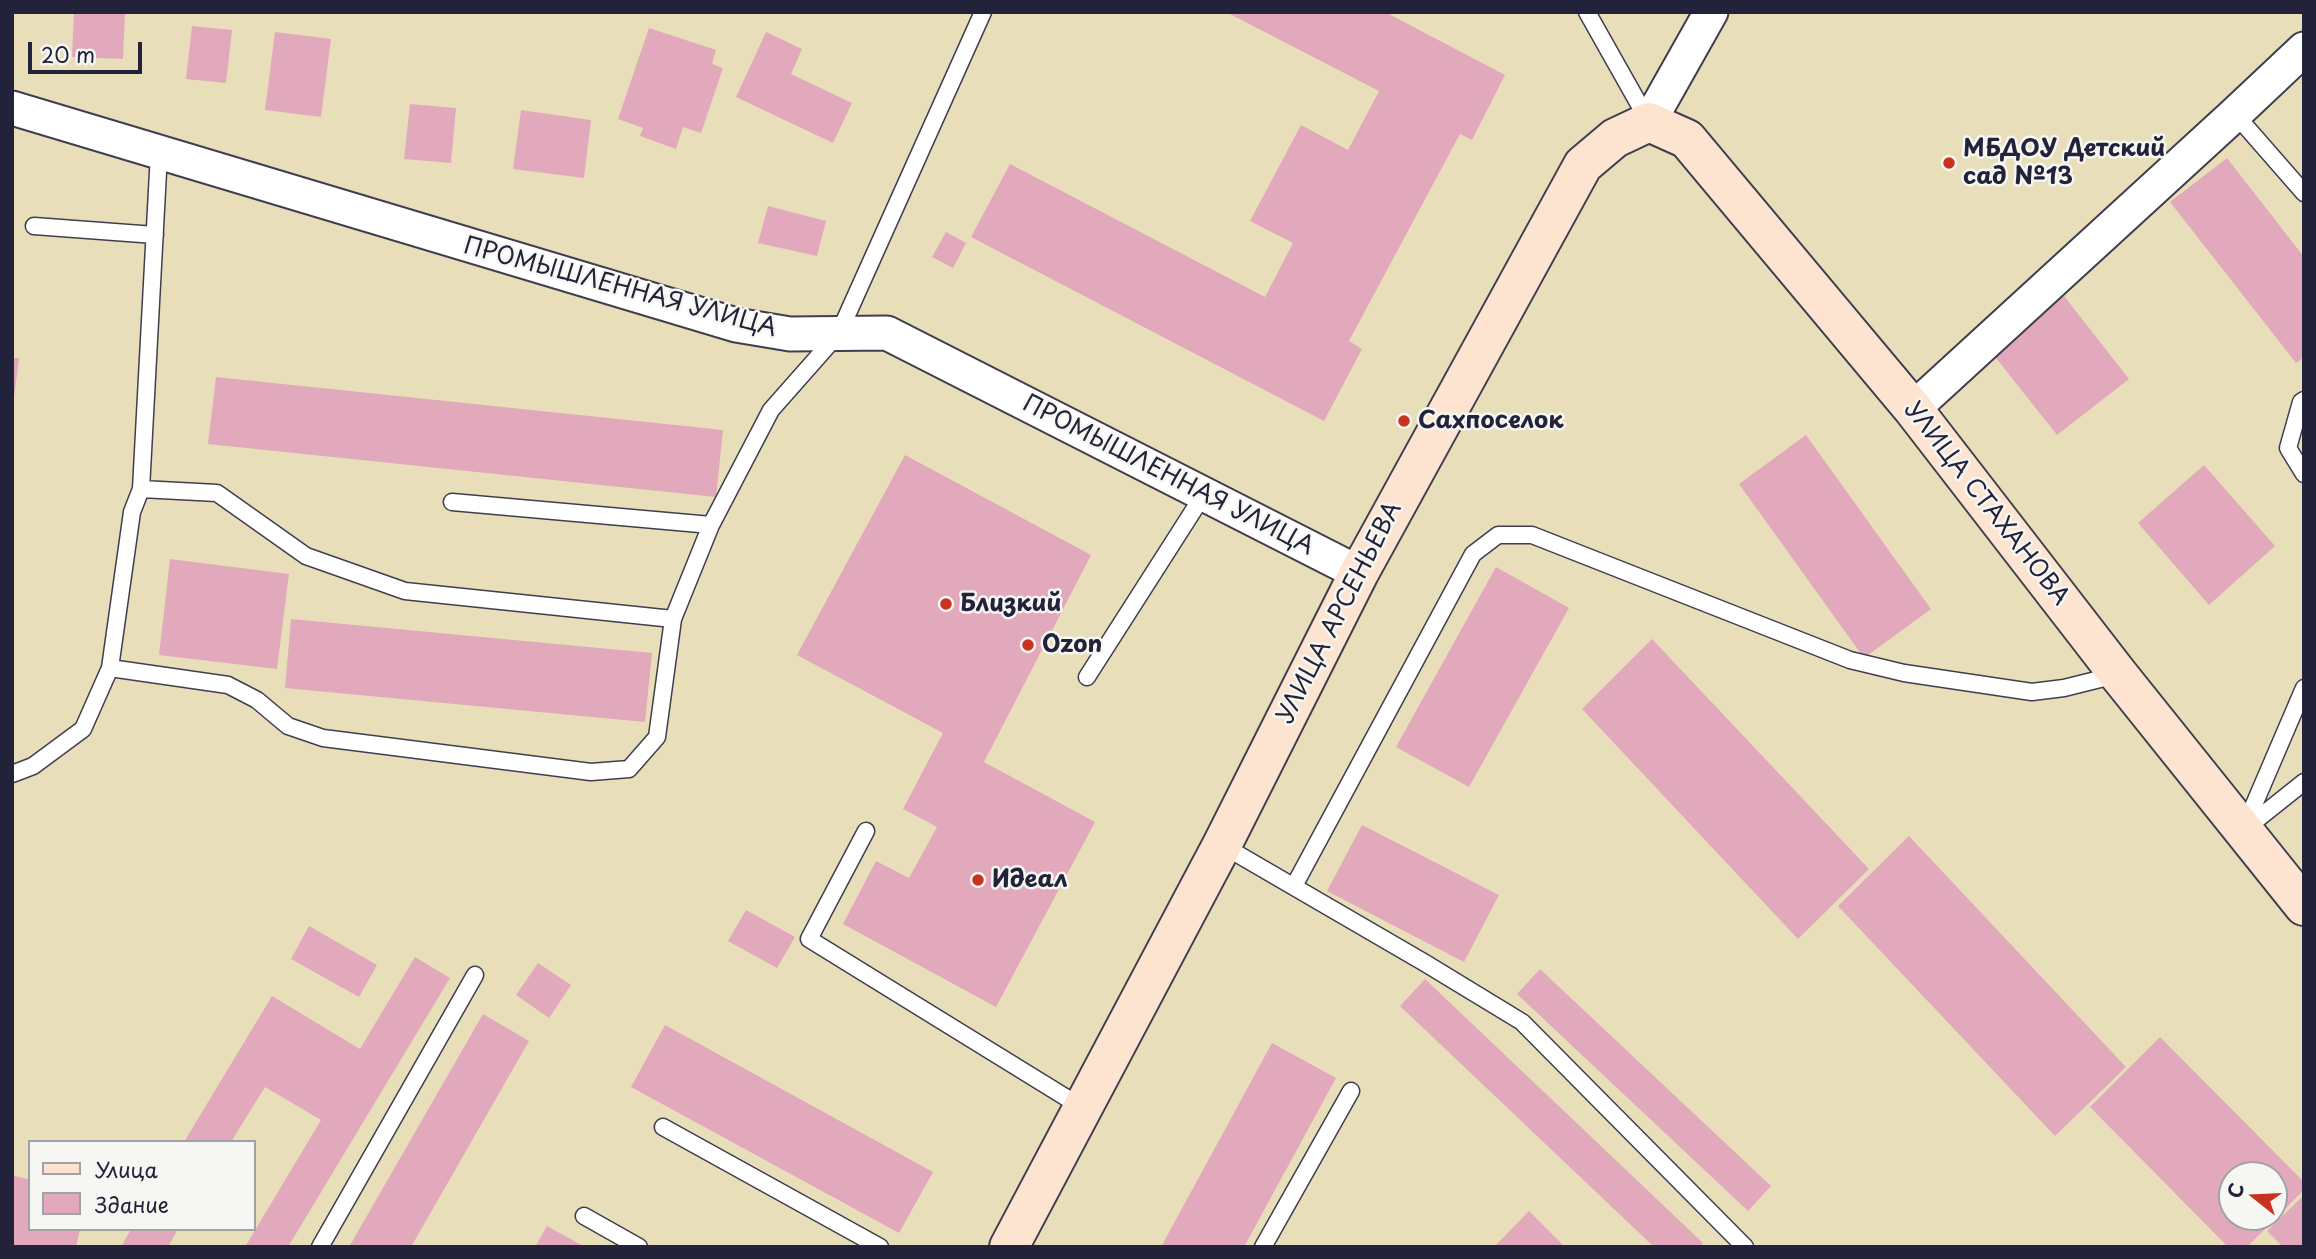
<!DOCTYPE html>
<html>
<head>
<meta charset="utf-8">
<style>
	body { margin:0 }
	#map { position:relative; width:2316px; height:1259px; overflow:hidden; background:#e8dfba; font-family:"Playpen Sans",sans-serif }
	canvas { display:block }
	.frame { position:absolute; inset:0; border:14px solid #22223b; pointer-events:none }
	.legend { position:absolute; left:28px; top:1140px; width:228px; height:91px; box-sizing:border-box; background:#f6f6f2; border:2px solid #a1a1a9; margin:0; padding:9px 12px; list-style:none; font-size:21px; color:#22223b }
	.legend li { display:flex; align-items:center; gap:14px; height:35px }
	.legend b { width:35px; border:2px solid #a1a1a9 }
	.north { position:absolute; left:2218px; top:1161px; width:70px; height:70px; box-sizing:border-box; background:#f6f6f2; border:2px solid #a1a1a9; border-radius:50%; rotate:288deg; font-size:19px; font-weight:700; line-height:28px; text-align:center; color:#22223b }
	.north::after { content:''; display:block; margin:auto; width:24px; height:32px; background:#c8321e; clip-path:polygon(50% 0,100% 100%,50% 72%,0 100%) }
	.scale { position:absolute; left:28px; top:42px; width:114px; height:32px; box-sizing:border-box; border:4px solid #22223b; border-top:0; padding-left:9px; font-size:21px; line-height:24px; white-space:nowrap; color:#22223b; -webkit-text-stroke:5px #f6f6f2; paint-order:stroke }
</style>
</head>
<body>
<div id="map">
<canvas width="2316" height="1259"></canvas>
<div class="frame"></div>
<ul class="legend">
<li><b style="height:9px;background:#fde4d0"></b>Улица</li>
<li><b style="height:19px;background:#e1a9bb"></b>Здание</li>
</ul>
<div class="north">С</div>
<div class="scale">20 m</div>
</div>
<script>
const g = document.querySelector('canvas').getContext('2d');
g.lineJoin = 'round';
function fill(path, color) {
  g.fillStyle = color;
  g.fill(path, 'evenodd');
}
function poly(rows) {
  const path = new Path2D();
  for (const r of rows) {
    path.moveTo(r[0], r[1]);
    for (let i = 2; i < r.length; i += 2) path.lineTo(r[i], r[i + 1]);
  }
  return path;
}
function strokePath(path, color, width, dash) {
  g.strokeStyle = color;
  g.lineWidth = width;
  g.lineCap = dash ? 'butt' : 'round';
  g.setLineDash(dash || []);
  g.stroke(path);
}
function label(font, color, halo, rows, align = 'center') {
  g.font = font + ' "Playpen Sans",sans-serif';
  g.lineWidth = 5;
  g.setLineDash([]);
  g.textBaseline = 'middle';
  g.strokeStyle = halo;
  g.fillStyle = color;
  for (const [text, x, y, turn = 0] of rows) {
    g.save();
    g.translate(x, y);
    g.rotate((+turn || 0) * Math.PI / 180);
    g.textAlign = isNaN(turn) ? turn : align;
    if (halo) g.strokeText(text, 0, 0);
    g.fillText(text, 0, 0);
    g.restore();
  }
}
fill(poly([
	[74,12,125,12,123,59,72,57],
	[1226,12,1385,12,1505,75,1472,140,1460,134,1349,341,1362,349,1324,421,971,237,1010,164,1265,297,1293,243,1250,221,1301,125,1348,150,1379,91],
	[192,26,232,30,226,83,186,79],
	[649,28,716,50,712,64,723,68,701,133,683,127,676,149,640,136,643,128,618,119],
	[275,32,331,39,321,117,265,110],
	[766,32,802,49,791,74,852,103,833,143,736,97],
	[410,104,456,108,451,163,404,159],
	[521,110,591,120,584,178,513,169],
	[2227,158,2304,257,2304,357,2296,363,2170,202],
	[768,206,826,221,817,256,758,243],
	[946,232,966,243,953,268,932,257],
	[2064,296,2129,379,2057,435,1992,353],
	[12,358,19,358,14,398,12,398],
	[216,377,723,430,716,497,208,444],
	[1806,435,1931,609,1864,658,1739,484],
	[905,455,1091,555,984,762,1095,822,996,1007,843,924,876,861,909,878,937,827,903,809,943,733,797,655],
	[2204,465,2275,546,2209,605,2138,523],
	[170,559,289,574,277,669,159,655],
	[1496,567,1569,608,1469,787,1396,747],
	[291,619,652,653,645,722,285,688],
	[1652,639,1869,869,1798,939,1582,709],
	[1362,825,1499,895,1464,962,1327,891],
	[1909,836,2126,1067,2055,1136,1838,906],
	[746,910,795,937,777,968,728,941],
	[309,926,377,965,359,997,291,959],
	[415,957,450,978,288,1247,245,1247,321,1120,265,1087,231,1142,184,1142,272,996,360,1049],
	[538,963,571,985,549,1018,516,995],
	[1540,969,1771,1186,1748,1211,1517,994],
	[1425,979,1703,1243,1699,1247,1654,1247,1400,1006],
	[483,1014,529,1041,411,1247,349,1247],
	[665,1025,933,1172,899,1233,631,1087],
	[2160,1037,2304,1182,2304,1190,2247,1247,2228,1247,2090,1107],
	[2232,1175,2274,1175,2274,1217,2232,1217],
	[1272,1043,1336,1078,1244,1247,1161,1247],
	[12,1175,30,1180,30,1229,80,1229,76,1247,12,1247],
	[2304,1195,2304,1247,2283,1247,2267,1231],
	[1529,1211,1565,1247,1494,1247],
	[547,1226,585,1247,535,1247],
	[131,1229,178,1229,168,1247,121,1247]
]), '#e1a9bb');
const lane = poly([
	[1587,12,1649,122],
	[2235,114,2304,193],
	[34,226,155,235],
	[2304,400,2301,402,2288,448,2304,474],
	[141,489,159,153],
	[711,525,771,410,839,333,983,12],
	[110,668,228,685,257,700,288,726,323,738,591,772,629,769,657,737,673,619],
	[1087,677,1204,494],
	[12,774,33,766,83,729,110,668,132,512,141,489,217,493,306,556,405,591,673,619,711,525,452,502],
	[2244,828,2304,688],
	[2245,829,2304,782],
	[866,831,809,939,1083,1108],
	[1222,845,1425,963,1522,1022,1745,1247],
	[1294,886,1473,554,1498,535,1532,535,1850,660,1904,673,2032,692,2064,688,2116,675],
	[663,1127,880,1247],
	[584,1216,639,1247],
	[320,1247,475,975],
	[1263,1247,1351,1091]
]);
const street = poly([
	[12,108,736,325,790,334,887,333,1359,573],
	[1649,122,1711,12],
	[1913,409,2235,114,2304,49]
]);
const secondary = poly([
	[1009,1247,1222,845,1359,573,1583,165,1615,138,1649,122,1687,139,1913,409,2118,674,2304,906]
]);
strokePath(lane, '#403e4e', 19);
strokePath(street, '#403e4e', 37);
strokePath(secondary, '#403e4e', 42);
strokePath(lane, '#fff', 16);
strokePath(street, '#fff', 33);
strokePath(secondary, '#fde4d0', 38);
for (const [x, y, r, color] of [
	[1949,163,7,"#c8321e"],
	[1404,421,7,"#c8321e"],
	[946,604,7,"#c8321e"],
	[1028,645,7,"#c8321e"],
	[978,880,7,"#c8321e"]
]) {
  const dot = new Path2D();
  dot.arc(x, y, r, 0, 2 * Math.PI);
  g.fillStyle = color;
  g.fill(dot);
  strokePath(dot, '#f6f6f2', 2.5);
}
label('bold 24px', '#22223b', '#f6f6f2', [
	["МБДОУ Детский",1963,149],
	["сад №13",1963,177],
	["Сахпоселок",1418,421],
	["Близкий",960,604],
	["Ozon",1042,645],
	["Идеал",992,880]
], 'left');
label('24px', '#22223b', '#f6f6f2', [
	["ПРОМЫШЛЕННАЯ УЛИЦА",620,288,15],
	["ПРОМЫШЛЕННАЯ УЛИЦА",1168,476,27],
	["УЛИЦА СТАХАНОВА",1986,504,52],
	["УЛИЦА АРСЕНЬЕВА",1340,613,-63]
]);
</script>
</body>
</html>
